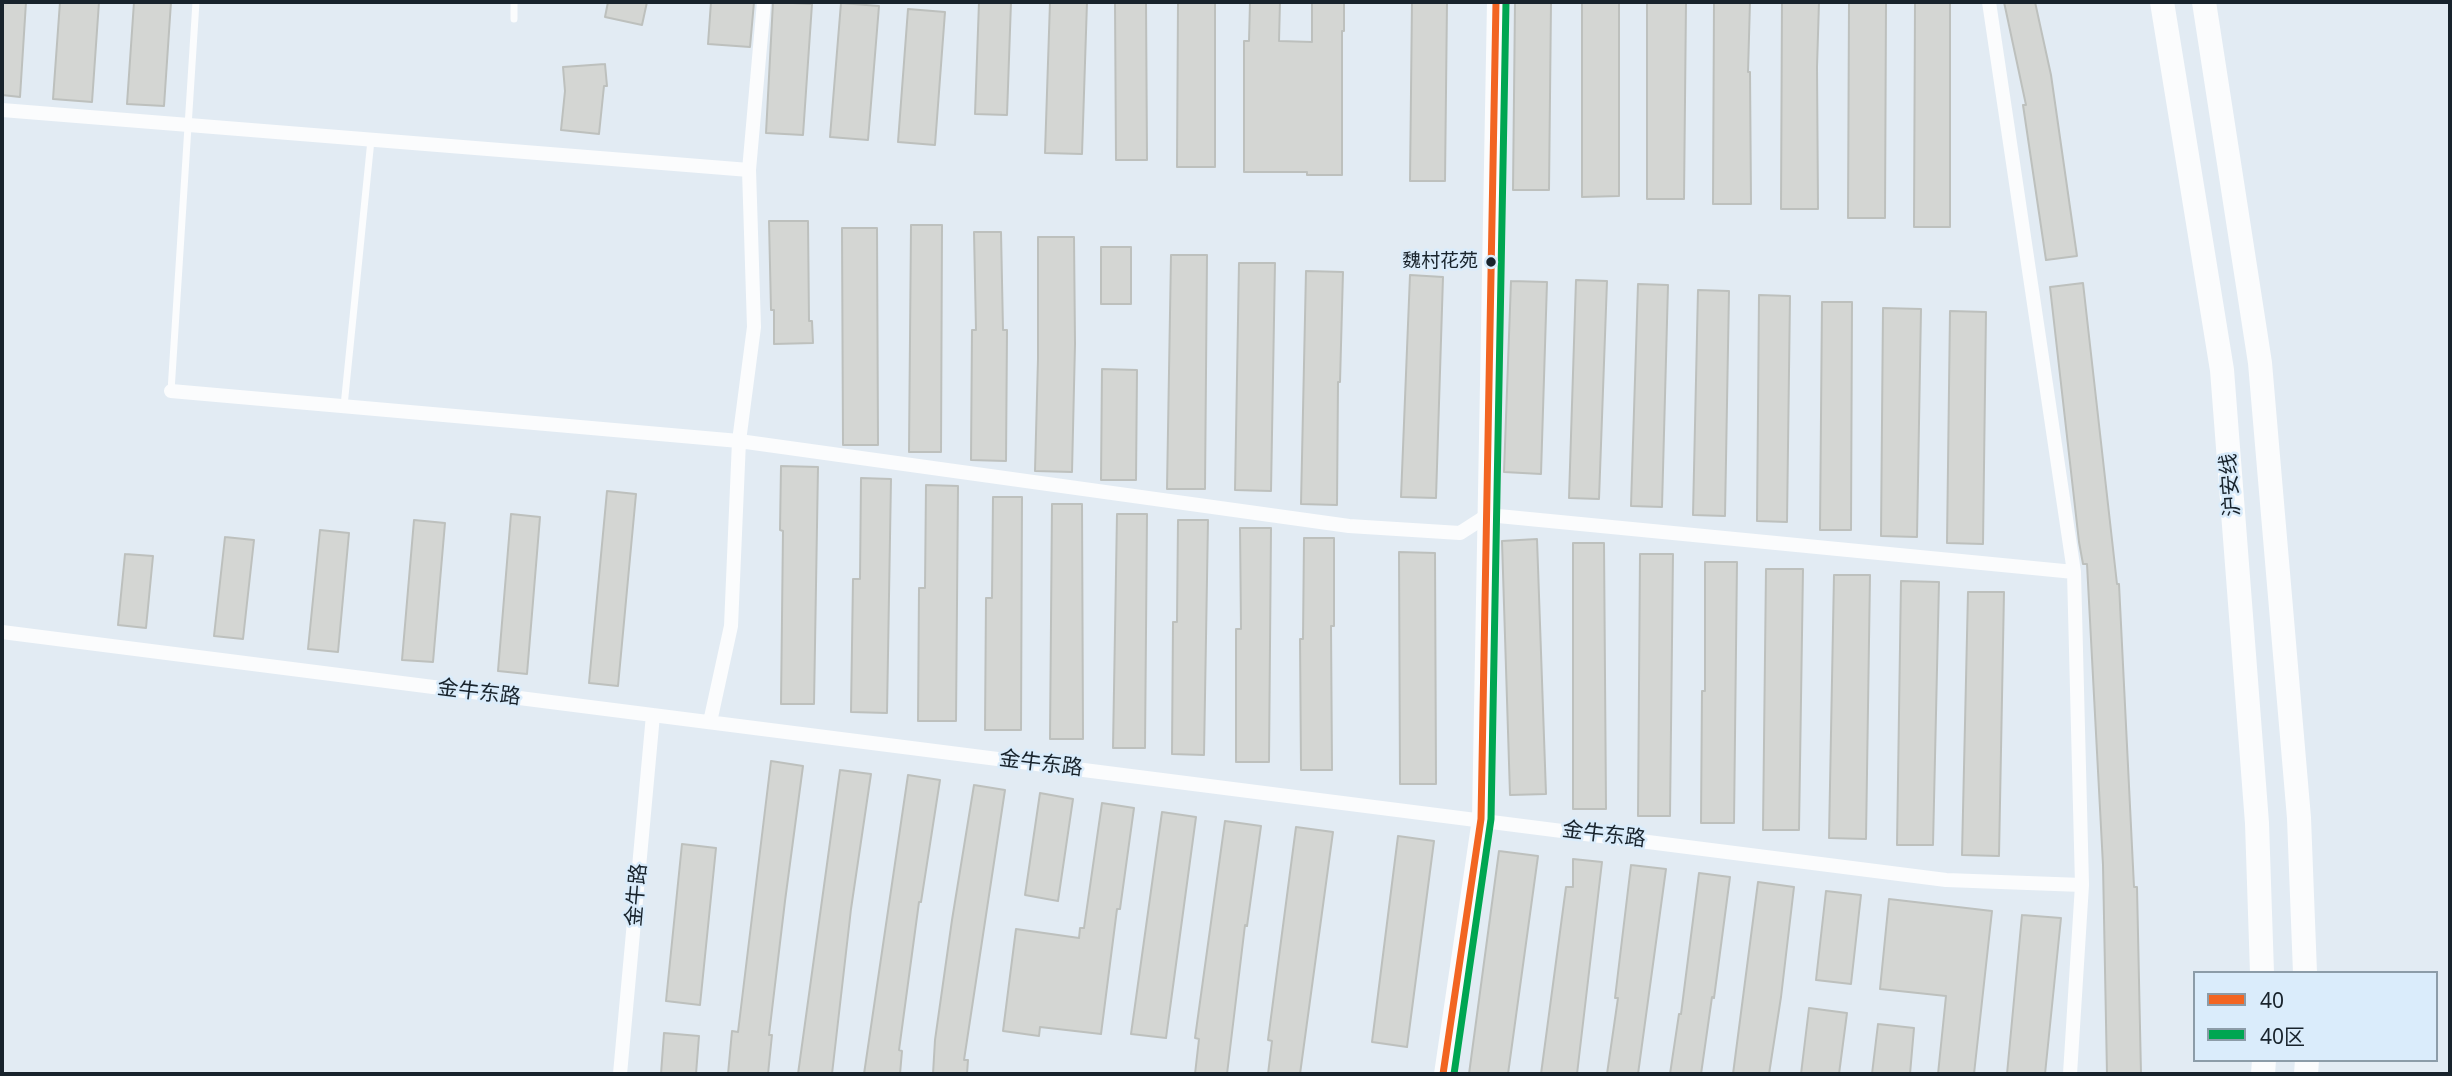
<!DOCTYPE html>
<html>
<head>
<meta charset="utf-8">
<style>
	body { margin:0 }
	#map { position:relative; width:2452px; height:1076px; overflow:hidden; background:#e2ebf3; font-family:"Noto Sans","Noto Sans SC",sans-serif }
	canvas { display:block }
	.frame { position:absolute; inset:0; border:4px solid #18232c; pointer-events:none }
	.legend { position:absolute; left:2193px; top:971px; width:245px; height:91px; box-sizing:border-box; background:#daecfb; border:2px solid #8c9ca8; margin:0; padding:9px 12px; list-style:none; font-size:21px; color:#18232c }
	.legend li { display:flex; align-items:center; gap:14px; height:35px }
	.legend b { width:35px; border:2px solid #8c9ca8 }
</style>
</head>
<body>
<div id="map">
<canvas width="2452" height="1076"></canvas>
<div class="frame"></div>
<ul class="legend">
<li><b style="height:9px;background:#f26522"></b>40</li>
<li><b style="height:9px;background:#00a651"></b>40区</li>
</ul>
</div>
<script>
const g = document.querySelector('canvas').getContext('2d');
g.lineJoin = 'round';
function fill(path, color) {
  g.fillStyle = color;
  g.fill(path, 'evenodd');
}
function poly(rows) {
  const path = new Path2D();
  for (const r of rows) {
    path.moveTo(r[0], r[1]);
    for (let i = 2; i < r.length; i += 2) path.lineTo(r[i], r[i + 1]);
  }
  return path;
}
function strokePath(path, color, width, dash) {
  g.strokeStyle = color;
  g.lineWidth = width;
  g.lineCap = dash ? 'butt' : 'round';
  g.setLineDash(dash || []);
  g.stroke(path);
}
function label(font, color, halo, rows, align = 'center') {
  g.font = font + ' "Noto Sans","Noto Sans SC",sans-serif';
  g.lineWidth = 5;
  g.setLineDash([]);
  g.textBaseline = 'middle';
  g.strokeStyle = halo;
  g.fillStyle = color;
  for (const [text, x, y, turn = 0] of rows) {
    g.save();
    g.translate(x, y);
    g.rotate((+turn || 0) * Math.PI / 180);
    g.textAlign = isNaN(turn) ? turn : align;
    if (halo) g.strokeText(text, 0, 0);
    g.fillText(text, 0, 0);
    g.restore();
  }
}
const building = poly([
	[2,2,26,2,20,97,2,95,2,2],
	[60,2,99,2,92,102,53,99,60,2],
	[134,2,171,2,164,106,127,104,134,2],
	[608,2,647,2,642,25,605,17,608,2],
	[711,2,754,2,750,47,708,44,711,2],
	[773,2,812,4,803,135,766,133,773,2],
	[979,2,1011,2,1007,115,975,114,979,2],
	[1050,2,1087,2,1082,154,1045,153,1050,2],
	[1115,2,1146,2,1147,160,1116,160,1115,2],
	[1178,2,1215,2,1215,167,1177,167,1178,2],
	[1250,2,1280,2,1279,41,1312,42,1312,2,1344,2,1344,31,1342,31,1342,175,1307,175,1307,172,1244,172,1244,41,1249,41,1250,2],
	[1412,2,1447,2,1445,181,1410,181,1412,2],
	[1515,2,1551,2,1549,190,1513,190,1515,2],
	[1582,2,1619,2,1619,196,1582,197,1582,2],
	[1647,2,1686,2,1684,199,1647,199,1647,2],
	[1714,2,1750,2,1748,72,1750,72,1751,204,1713,204,1714,2],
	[1782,2,1819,2,1817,67,1818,209,1781,209,1782,2],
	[1849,2,1886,2,1885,218,1848,218,1849,2],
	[1915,2,1950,2,1950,227,1914,227,1915,2],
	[2004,2,2035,2,2051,75,2077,256,2046,260,2023,105,2026,105,2004,2],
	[841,3,879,6,868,140,830,137,841,3],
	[908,9,945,12,935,145,898,142,908,9],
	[605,64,607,86,604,86,599,134,561,130,565,91,563,67,605,64],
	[769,221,808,221,809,321,812,321,813,343,774,344,774,310,771,310,769,221],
	[911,225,942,225,941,452,909,452,911,225],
	[842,228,877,228,878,445,843,445,842,228],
	[974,232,1001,232,1003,330,1007,330,1006,461,971,460,972,330,976,330,974,232],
	[1038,237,1074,237,1075,344,1072,472,1035,471,1038,359,1038,237],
	[1101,247,1131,247,1131,304,1101,304,1101,247],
	[1171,255,1207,255,1205,489,1167,489,1171,255],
	[1239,263,1275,263,1271,491,1235,490,1239,263],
	[1306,271,1343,272,1340,382,1338,382,1337,505,1301,504,1306,271],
	[1410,275,1443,277,1436,498,1401,497,1410,275],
	[1576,280,1607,281,1599,499,1569,498,1576,280],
	[1511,281,1547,282,1541,474,1504,472,1511,281],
	[2083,283,2117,584,2119,584,2134,887,2137,887,2141,1074,2107,1074,2103,865,2087,564,2083,564,2079,542,2050,287,2083,283],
	[1638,284,1668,285,1662,507,1631,506,1638,284],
	[1698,290,1729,291,1725,516,1693,515,1698,290],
	[1759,295,1790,296,1787,522,1757,521,1759,295],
	[1822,302,1852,302,1851,530,1820,530,1822,302],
	[1883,308,1921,309,1917,537,1881,536,1883,308],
	[1950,311,1986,312,1983,544,1947,543,1950,311],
	[1102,369,1137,370,1136,480,1101,480,1102,369],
	[781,466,818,467,814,704,781,704,783,531,780,530,781,466],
	[861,478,891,479,887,713,851,712,853,579,860,579,861,478],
	[926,485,958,486,956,721,918,721,919,588,925,588,926,485],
	[607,491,636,494,618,686,589,683,607,491],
	[993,497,1022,497,1021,730,985,730,986,598,992,598,993,497],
	[1052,504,1082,504,1083,739,1050,739,1052,504],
	[511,514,540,517,527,674,498,671,511,514],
	[1117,514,1147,514,1145,748,1113,748,1117,514],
	[414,520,445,523,433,662,402,660,414,520],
	[1178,520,1208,520,1204,755,1172,754,1173,622,1177,622,1178,520],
	[1240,528,1271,528,1269,762,1236,762,1236,629,1241,629,1240,528],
	[320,530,349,533,338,652,308,649,320,530],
	[225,537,254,540,243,639,214,636,225,537],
	[1304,538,1334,538,1334,626,1331,626,1332,770,1301,770,1300,639,1303,639,1304,538],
	[1537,539,1546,794,1510,795,1502,541,1537,539],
	[1573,543,1604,543,1606,809,1573,809,1573,543],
	[1399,552,1435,553,1436,784,1400,784,1399,552],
	[125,554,153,556,146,628,118,625,125,554],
	[1640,554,1673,554,1670,816,1638,816,1640,554],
	[1705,562,1737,562,1734,823,1701,823,1702,691,1705,691,1705,562],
	[1766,569,1803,569,1799,830,1763,830,1766,569],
	[1834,575,1870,575,1866,839,1829,838,1834,575],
	[1901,581,1939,582,1933,845,1897,845,1901,581],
	[1968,592,2004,592,1999,856,1962,855,1968,592],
	[771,761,803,766,785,901,769,1035,772,1035,768,1074,728,1074,732,1031,738,1032,771,761],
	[840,770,871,774,851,909,832,1074,798,1074,840,770],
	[908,775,940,780,921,902,919,902,899,1050,902,1051,900,1074,864,1074,908,775],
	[974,785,1005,790,964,1060,968,1060,967,1074,933,1074,935,1040,952,920,974,785],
	[1040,793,1073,799,1058,901,1025,895,1040,793],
	[1102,803,1134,808,1120,909,1117,909,1101,1034,1040,1027,1039,1036,1003,1031,1016,929,1079,938,1080,928,1084,928,1102,803],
	[1162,812,1196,817,1166,1038,1131,1034,1162,812],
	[1225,821,1261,826,1247,926,1245,925,1227,1074,1195,1074,1199,1039,1195,1038,1225,821],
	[1296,827,1333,832,1300,1074,1268,1074,1272,1041,1268,1040,1296,827],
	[1398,836,1434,841,1407,1047,1372,1042,1398,836],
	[682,844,716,848,700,1005,666,1001,682,844],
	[1499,851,1538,856,1508,1074,1469,1074,1499,851],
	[1573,859,1602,862,1577,1074,1541,1074,1566,887,1573,887,1573,859],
	[1631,865,1666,869,1638,1074,1607,1074,1618,998,1615,998,1631,865],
	[1699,873,1730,877,1714,998,1712,997,1701,1074,1670,1074,1679,1014,1681,1014,1699,873],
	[1758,882,1794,887,1781,997,1769,1074,1733,1074,1758,882],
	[1826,891,1861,895,1851,984,1816,980,1826,891],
	[1889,899,1992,911,1974,1074,1938,1074,1946,996,1880,989,1889,899],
	[2022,915,2061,918,2045,1074,2007,1074,2022,915],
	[1809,1008,1847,1013,1839,1074,1801,1074,1809,1008],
	[1878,1024,1914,1028,1910,1074,1872,1074,1878,1024],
	[664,1033,699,1036,696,1074,661,1074,664,1033]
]);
fill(building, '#d4d6d3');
strokePath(building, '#bdc0bd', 2);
strokePath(poly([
	[514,2,514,19],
	[171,391,196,2],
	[344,406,371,140]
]), '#fbfcfd', 7);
strokePath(poly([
	[1989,2,2074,572,2082,885,2070,1074],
	[2,110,749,170],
	[171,391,739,441,1349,526,1460,533,1488,515,2074,572],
	[2,632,1946,880,2082,885],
	[710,722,731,626,739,441,754,327,749,170,764,2],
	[620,1074,653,715]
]), '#fbfcfd', 14);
strokePath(poly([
	[1443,1074,1481,819,1496,2]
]), '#fbfcfd', 18);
strokePath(poly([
	[2162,2,2222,370,2257,823,2262,973],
	[2204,2,2260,363,2299,818,2305,973],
	[2263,1074,2264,1060],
	[2306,1074,2307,1060]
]), '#fbfcfd', 24);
strokePath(poly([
	[1443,1074,1481,819,1496,2]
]), '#f26522', 7);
strokePath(poly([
	[1454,1074,1491,819,1506,2]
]), '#00a651', 7);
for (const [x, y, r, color] of [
	[1491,262,6,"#18232c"]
]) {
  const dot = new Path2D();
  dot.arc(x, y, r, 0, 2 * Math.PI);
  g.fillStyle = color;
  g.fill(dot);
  strokePath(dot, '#daecfb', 2.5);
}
label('19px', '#18232c', '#daecfb', [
	["魏村花苑",1478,262]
], 'right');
label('21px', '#18232c', '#daecfb', [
	["沪安线",2231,485,-94],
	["金牛东路",479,693,7],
	["金牛东路",1041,764,7],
	["金牛东路",1604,835,7],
	["金牛路",637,895,-85]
]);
</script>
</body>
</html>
